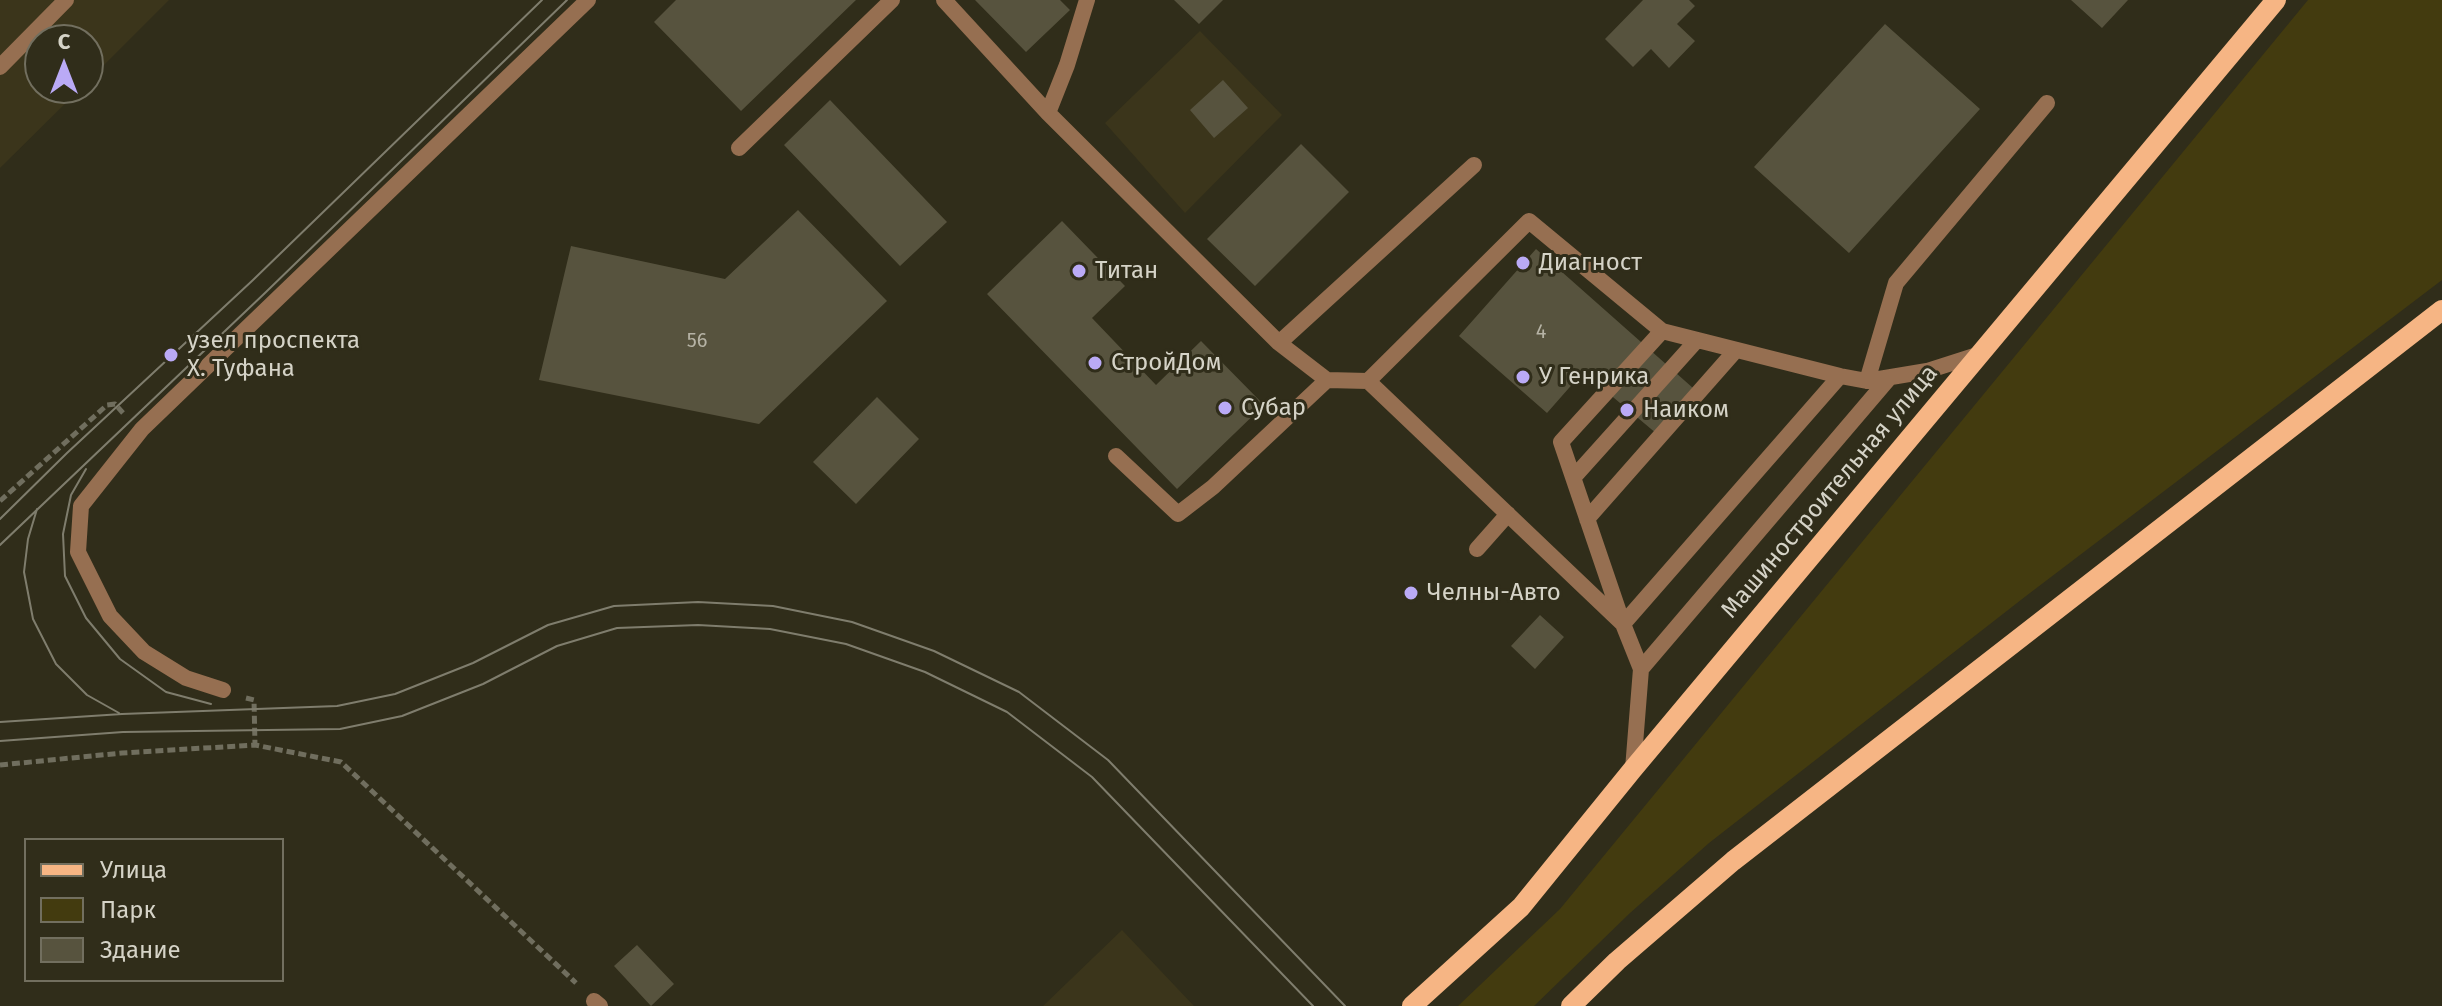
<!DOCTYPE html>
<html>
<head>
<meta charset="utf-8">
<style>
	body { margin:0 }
	#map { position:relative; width:2442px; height:1006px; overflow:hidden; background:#302d1a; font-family:"Fira Sans",sans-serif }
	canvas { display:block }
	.legend { position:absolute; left:24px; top:838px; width:260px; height:144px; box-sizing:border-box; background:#302d1a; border:2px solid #726f5f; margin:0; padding:10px 14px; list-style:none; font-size:24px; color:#d5d3c7 }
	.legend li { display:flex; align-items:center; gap:16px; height:40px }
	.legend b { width:40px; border:2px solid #726f5f }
	.north { position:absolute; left:24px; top:24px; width:80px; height:80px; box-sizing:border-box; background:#302d1a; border:2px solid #726f5f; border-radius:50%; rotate:0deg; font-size:22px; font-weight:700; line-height:32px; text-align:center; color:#d5d3c7 }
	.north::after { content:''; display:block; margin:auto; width:28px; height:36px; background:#baaaf6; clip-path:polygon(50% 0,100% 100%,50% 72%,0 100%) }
</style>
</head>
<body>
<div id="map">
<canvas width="2442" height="1006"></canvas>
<ul class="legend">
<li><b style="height:10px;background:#f6b584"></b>Улица</li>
<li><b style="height:22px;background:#433b0f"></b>Парк</li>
<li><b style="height:22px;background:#57533e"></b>Здание</li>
</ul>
<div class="north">С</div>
</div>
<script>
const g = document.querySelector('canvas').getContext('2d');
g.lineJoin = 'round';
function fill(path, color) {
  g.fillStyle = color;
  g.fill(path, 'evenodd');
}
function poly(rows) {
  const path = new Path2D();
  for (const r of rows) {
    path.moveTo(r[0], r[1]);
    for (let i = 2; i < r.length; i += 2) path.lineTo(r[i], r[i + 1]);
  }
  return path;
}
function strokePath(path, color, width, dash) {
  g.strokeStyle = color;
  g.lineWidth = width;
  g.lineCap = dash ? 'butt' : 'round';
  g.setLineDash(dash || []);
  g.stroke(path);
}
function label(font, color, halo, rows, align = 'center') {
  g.font = font + ' "Fira Sans",sans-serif';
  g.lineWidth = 6;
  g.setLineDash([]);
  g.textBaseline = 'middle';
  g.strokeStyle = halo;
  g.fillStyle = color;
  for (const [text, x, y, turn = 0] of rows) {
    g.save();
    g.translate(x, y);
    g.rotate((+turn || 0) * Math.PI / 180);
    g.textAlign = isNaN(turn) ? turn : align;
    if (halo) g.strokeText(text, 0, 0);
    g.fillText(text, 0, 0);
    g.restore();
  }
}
fill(poly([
	[0,0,169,0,88,81,88,40,40,40,40,88,81,88,0,168],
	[1200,31,1282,115,1185,213,1105,123],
	[1122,930,1194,1006,1043,1006]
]), '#3b351b');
fill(poly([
	[2308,0,2442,0,2442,280,2026,596,1709,843,1630,913,1534,1006,1458,1006,1560,909]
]), '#433b0f');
fill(poly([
	[676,0,856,0,741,111,654,22],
	[975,0,1060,0,1070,10,1026,52],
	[1174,0,1223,0,1199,24],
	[1643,0,1689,0,1695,6,1677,24,1695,41,1669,68,1651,49,1633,67,1605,39],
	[2071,0,2128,0,2102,28],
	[1885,24,1980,109,1849,253,1754,167],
	[1223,80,1248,108,1214,138,1190,110],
	[830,100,947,222,900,266,784,145],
	[1301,144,1349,192,1255,286,1207,239],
	[798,210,887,301,759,424,539,380,571,246,725,279],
	[1062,221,1125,286,1092,318,1156,385,1201,341,1264,405,1177,489,987,294],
	[1536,249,1702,396,1663,439,1583,372,1547,413,1459,336],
	[877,397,919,439,856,504,813,462],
	[1540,615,1564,637,1535,669,1511,646],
	[637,945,674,984,651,1006,614,966]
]), '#57533e');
strokePath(poly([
	[0,501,107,405,115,404,123,413],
	[246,698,254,700,255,745],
	[0,765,122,753,255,745,341,762,576,983]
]), '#706e5e', 5, [8, 4]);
strokePath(poly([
	[944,0,1048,113,1279,343],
	[0,67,66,0],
	[1048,113,1067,65,1087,0],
	[739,148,892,0],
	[1662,331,1529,221,1368,381,1623,624,1840,376],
	[1368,381,1327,380,1279,343,1474,165],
	[1867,381,1896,283,2047,103],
	[1116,456,1178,514,1213,487,1327,380],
	[1574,477,1697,340],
	[1587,519,1736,350],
	[1477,549,1508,514],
	[1641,669,1890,377],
	[223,690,186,678,144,652,110,616,78,552,81,506,142,429,588,0],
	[1633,769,1641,669,1623,624,1561,442,1662,331,1840,376,1867,381,1927,371,1980,354],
	[594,1001,600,1006]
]), '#966f51', 16);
strokePath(poly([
	[1412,1006,1521,907,1633,769,2276,0],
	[1571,1006,1617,961,1733,861,2442,310]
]), '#f6b584', 20);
strokePath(poly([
	[86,469,71,495,63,534,65,576,86,618,120,659,166,692,211,704],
	[37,509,28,539,24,572,33,619,56,664,87,695,119,713],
	[0,519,67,453,253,280,542,0],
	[0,545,266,292,567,0],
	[0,722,122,714,337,706,395,694,473,663,548,625,614,606,698,602,773,606,852,622,934,651,1019,692,1108,760,1345,1006],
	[0,741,123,732,340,729,402,716,483,684,557,646,617,628,698,625,770,629,846,644,925,672,1007,712,1092,777,1313,1006]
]), '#7f7d6d', 2);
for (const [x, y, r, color] of [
	[1523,263,8,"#baaaf6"],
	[1079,271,8,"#baaaf6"],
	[171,355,8,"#baaaf6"],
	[1095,363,8,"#baaaf6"],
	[1523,377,8,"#baaaf6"],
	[1225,408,8,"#baaaf6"],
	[1627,410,8,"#baaaf6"],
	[1411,593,8,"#baaaf6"]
]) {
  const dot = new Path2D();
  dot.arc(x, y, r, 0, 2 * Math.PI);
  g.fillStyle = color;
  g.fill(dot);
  strokePath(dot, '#302d1a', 3);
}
label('20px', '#b6b3a5', null, [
	["4",1541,332],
	["56",697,341]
]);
label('24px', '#d5d3c7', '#302d1a', [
	["Диагност",1539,263],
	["Титан",1095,271],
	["узел проспекта",187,341],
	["Х. Туфана",187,369],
	["СтройДом",1111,363],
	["У Генрика",1539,377],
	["Субар",1241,408],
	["Наиком",1643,410],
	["Челны-Авто",1427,593]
], 'left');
label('24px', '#d5d3c7', '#302d1a', [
	["Машиностроительная улица",1830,492,-50]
]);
</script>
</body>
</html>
